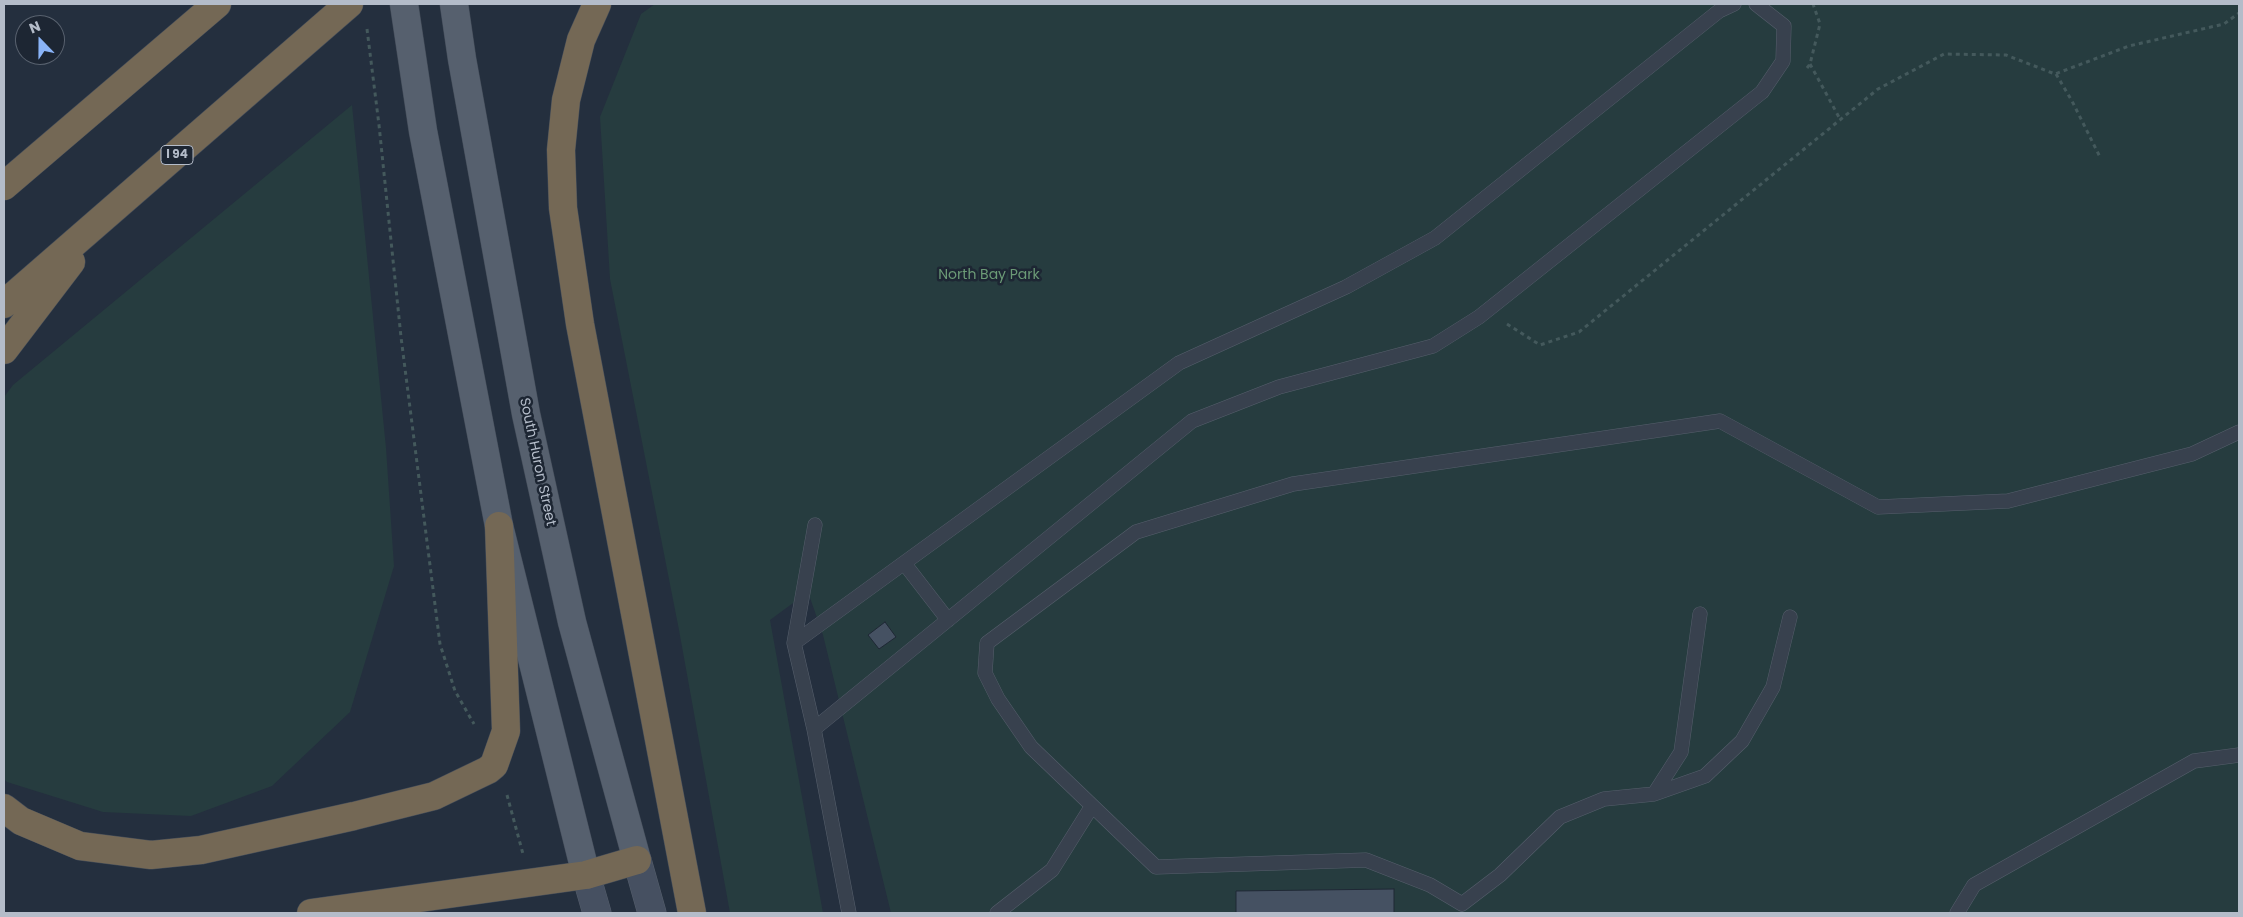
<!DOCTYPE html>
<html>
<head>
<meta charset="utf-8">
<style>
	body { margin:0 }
	#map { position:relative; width:2243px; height:917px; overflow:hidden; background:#242f3e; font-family:Poppins,sans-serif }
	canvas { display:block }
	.frame { position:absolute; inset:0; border:5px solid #b4bcc9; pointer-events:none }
	.north { position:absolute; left:15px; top:15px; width:50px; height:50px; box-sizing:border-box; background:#1d2633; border:1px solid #59626f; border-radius:50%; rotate:338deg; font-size:14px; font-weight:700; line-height:20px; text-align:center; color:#b4bcc9 }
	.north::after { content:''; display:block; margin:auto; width:18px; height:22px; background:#8ab4f8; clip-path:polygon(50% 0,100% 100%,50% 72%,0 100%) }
</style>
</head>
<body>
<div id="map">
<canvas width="2243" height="917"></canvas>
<div class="frame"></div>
<div class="north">N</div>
</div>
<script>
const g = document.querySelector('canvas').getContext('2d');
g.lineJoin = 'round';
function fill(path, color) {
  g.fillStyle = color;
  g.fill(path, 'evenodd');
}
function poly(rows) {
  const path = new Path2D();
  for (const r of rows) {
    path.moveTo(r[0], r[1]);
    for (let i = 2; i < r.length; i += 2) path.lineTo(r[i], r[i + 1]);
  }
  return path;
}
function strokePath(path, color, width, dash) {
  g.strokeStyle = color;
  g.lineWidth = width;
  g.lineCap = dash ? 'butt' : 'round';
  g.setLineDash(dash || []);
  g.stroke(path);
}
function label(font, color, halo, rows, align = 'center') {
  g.font = font + ' Poppins,sans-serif';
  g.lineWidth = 5;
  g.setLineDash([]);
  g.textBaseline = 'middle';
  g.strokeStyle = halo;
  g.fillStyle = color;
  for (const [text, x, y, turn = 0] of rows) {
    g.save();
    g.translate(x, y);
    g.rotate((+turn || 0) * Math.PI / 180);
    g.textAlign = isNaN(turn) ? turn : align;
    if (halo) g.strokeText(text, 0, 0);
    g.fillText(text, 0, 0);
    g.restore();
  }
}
fill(poly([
	[655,4,2239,4,2239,913,891,913,823,635,808,592,770,620,823,913,730,913,679,630,610,279,600,117,641,14],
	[352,105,386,448,394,566,350,712,272,786,191,816,103,812,7,782,4,779,4,397,13,385]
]), '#263c3f');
const building = poly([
	[885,622,896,637,879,649,868,635,885,622],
	[1394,889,1394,913,1236,913,1236,891,1394,889]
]);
fill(building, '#455162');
strokePath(building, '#1f2835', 1);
const lane = poly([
	[815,525,794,643,814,729,849,913],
	[904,563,948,620],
	[1790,617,1773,687,1742,741,1705,776,1654,794,1604,799,1560,817,1500,875,1462,904,1430,885,1366,860,1156,867,1031,747,998,699,985,673,987,643,1136,532,1293,484,1720,421,1878,507,2008,501,2192,454,2239,432],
	[794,643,1179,363,1346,287,1435,238,1719,11,1734,4],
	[814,729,1192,421,1279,387,1433,346,1479,317,1762,92,1783,61,1784,26,1756,4],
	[1654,794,1681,752,1700,614],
	[997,913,1052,870,1092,806],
	[1957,913,1974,885,2194,761,2239,755]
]);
const secondary = poly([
	[637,860,652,913],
	[586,875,597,913]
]);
const primary = poly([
	[404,4,423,131,499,526,586,875],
	[454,4,462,59,526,414,572,622,637,860]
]);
const highway = poly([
	[597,4,581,40,566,100,561,150,563,208,580,324,692,913],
	[4,186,217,4],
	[4,304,349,4],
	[4,350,71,262],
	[4,808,21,821,80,846,151,855,201,850,354,816,434,796,488,770,494,765,506,731,499,526],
	[311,913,586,875,637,860]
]);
strokePath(lane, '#565f6c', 15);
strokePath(secondary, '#565f6c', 29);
strokePath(primary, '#414a57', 29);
strokePath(highway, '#434c59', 29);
strokePath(poly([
	[367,29,379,125,401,337,440,644,455,691,474,724],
	[1810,64,1840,119],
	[1807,68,1810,64,1820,24,1813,4],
	[2056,74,2072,101,2100,157],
	[1507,324,1540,345,1579,332,1878,89,1944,54,2006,55,2055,74,2129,46,2224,24,2239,13],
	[507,795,523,854]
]), '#44595c', 3, [4, 4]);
strokePath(lane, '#38414e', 14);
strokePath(secondary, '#465061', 28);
strokePath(primary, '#56606e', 28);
strokePath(highway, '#746855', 28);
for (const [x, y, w] of [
	[177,155,32]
]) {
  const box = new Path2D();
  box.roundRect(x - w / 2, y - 9.5, w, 19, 4);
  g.fillStyle = '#1d2633';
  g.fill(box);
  strokePath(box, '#b4bcc9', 1);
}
label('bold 12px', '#b4bcc9', null, [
	["I 94",177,155]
]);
label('14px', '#6b9a76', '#1d2633', [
	["North Bay Park",989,275]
]);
label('14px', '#b4bcc9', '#1d2633', [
	["South Huron Street",537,462,78]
]);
</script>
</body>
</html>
